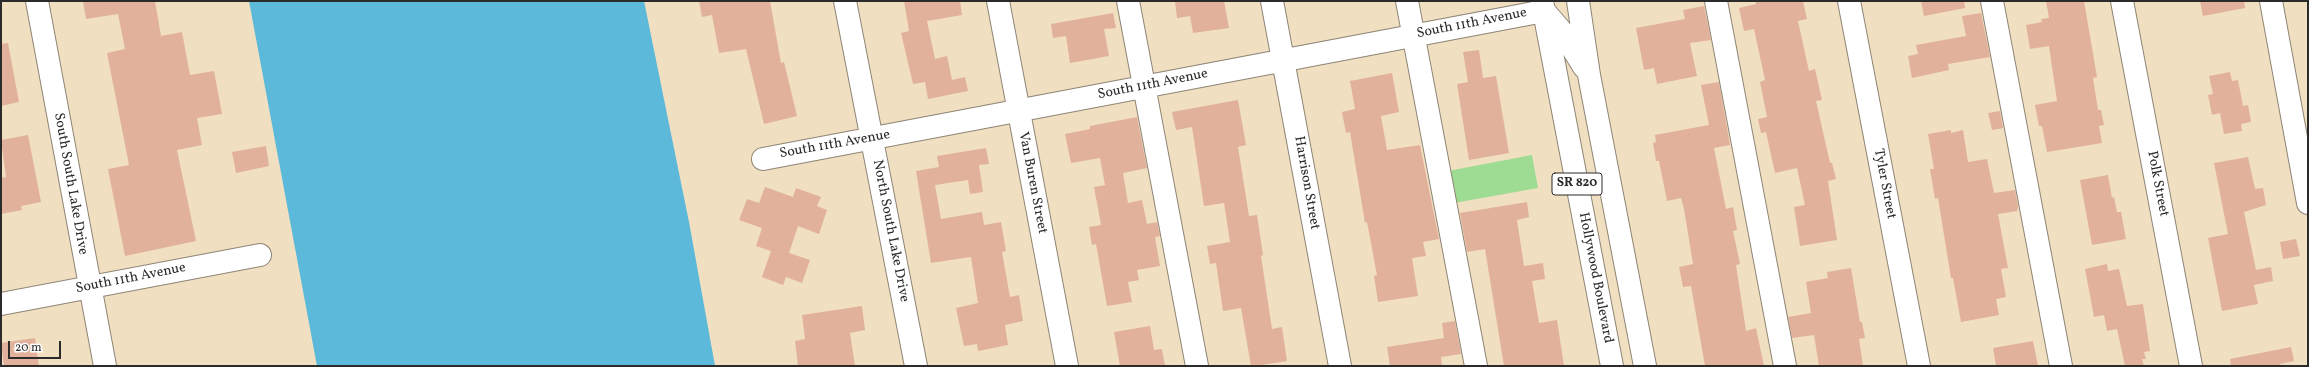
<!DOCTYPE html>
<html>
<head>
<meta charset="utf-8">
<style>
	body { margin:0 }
	#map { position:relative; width:2309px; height:367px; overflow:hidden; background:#f0dfc0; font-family:Vollkorn,serif }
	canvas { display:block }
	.frame { position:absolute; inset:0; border:2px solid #2b2b2b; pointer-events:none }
	.scale { position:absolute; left:8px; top:341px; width:53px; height:18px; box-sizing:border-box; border:2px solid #2b2b2b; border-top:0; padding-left:5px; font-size:12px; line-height:14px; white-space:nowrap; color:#2b2b2b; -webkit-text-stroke:3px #fff; paint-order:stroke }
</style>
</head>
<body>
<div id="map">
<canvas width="2309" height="367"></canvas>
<div class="frame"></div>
<div class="scale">20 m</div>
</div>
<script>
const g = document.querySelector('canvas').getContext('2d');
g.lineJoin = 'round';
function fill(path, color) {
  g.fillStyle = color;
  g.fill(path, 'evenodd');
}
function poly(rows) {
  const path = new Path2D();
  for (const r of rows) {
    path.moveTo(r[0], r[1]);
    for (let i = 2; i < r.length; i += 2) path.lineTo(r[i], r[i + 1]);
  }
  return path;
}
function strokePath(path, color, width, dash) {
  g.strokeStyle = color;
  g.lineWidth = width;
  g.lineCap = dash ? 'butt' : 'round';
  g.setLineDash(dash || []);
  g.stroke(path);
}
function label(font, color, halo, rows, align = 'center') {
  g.font = font + ' Vollkorn,serif';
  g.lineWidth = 3.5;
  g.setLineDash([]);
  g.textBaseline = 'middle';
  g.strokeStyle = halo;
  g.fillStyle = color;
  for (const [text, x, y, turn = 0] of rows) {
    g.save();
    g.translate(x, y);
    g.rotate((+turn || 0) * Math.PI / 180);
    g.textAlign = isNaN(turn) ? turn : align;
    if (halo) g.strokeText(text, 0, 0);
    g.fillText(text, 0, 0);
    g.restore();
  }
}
fill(poly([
	[1532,155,1538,188,1454,203,1448,171]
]), '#9ddc92');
fill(poly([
	[249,1,644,1,689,222,715,366,317,366]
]), '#5cb9da');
fill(poly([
	[83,1,155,1,161,36,182,32,190,75,214,71,222,114,197,118,202,145,177,150,196,241,125,256,108,169,129,165,107,53,125,49,118,14,86,19],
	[699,1,770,1,781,63,784,62,797,116,764,124,746,49,719,53,712,15,702,17],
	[904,1,960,1,962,15,927,21,935,59,947,56,952,80,965,77,968,91,928,99,925,82,913,84,901,33,909,31],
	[1175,1,1224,1,1229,28,1193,33,1190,16,1177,18],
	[1756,1,1803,1,1807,19,1798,21,1809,71,1815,69,1822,100,1816,101,1830,163,1832,163,1836,179,1828,181,1837,240,1800,246,1794,207,1805,205,1797,168,1775,173,1766,132,1761,133,1758,119,1767,117,1760,82,1765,80,1754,29,1744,31,1739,8,1756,4],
	[1921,1,1964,1,1965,8,1924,16],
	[2046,1,2084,1,2097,77,2093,78,2098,110,2101,110,2104,125,2099,126,2102,143,2047,152,2042,126,2039,126,2035,105,2057,101,2049,46,2030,49,2026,25,2042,22,2041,19,2049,18],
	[2200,1,2244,1,2245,8,2203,16],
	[1704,6,1711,40,1690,43,1697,76,1657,84,1654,68,1644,70,1636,28,1685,19,1683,10],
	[1113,13,1116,28,1104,29,1109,56,1070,63,1066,36,1053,38,1051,24],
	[1981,13,1990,57,1948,64,1949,70,1912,78,1908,56,1918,54,1916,45,1966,36,1962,16],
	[8,43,19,102,1,106,1,44],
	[1479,50,1483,78,1496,76,1509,153,1469,160,1457,84,1468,82,1463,52],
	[2230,72,2232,81,2238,80,2243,106,2248,105,2251,122,2241,124,2242,131,2224,134,2220,113,2212,115,2208,95,2213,94,2209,76],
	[1392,73,1399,112,1381,116,1387,150,1420,145,1439,239,1423,242,1426,256,1412,258,1418,296,1378,302,1374,276,1377,275,1367,222,1365,223,1350,132,1346,133,1342,112,1355,109,1350,81],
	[1719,82,1730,145,1714,148,1726,209,1733,207,1737,230,1733,231,1740,264,1736,265,1746,331,1756,328,1764,366,1705,366,1691,286,1683,287,1679,267,1693,264,1684,209,1681,198,1667,201,1659,161,1656,161,1653,143,1656,142,1655,135,1709,125,1701,85],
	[1238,100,1246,145,1238,147,1249,216,1257,215,1263,255,1261,256,1272,329,1282,327,1287,361,1255,366,1251,366,1241,308,1223,311,1216,263,1210,264,1207,246,1230,242,1224,203,1204,206,1192,127,1176,130,1172,112],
	[2000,111,2003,128,1992,130,1988,113],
	[1137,117,1147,168,1123,173,1128,203,1142,200,1147,224,1157,222,1160,236,1155,237,1160,266,1137,270,1139,280,1128,282,1132,302,1107,306,1096,244,1092,245,1089,227,1101,225,1094,187,1105,185,1100,158,1071,163,1065,134,1090,129,1090,126],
	[1951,130,1951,133,1963,130,1968,162,1987,159,1994,193,2015,190,2018,206,2017,211,1998,214,2008,268,2001,269,2006,297,1996,299,1999,315,1961,322,1953,278,1951,278,1938,198,1935,199,1930,169,1934,169,1928,134],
	[28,135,41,202,21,206,22,210,1,214,1,178,6,177,1,140],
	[266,146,269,166,236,173,232,152],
	[986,148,989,164,979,165,983,192,970,194,968,180,935,185,941,219,982,212,984,225,1001,222,1006,251,1002,252,1010,297,1019,295,1023,321,1005,325,1008,345,978,351,977,344,964,346,956,308,978,303,971,257,931,263,916,171,939,167,937,156],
	[2248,157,2255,189,2263,188,2266,205,2244,212,2256,270,2271,267,2273,281,2254,285,2258,304,2222,311,2208,238,2228,234,2214,163],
	[2108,175,2112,198,2114,197,2117,212,2121,212,2126,239,2092,245,2080,180],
	[765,187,793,197,796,188,821,197,817,206,827,210,819,234,798,226,789,253,810,260,802,283,786,277,783,285,762,277,771,251,756,246,762,228,739,220,747,199,759,203],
	[1527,202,1529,217,1517,220,1524,266,1543,263,1545,279,1532,281,1539,323,1557,320,1564,366,1504,366,1485,249,1467,252,1460,213],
	[2296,239,2300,256,2283,259,2280,242],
	[2107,264,2108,271,2119,269,2127,306,2143,304,2150,351,2144,352,2146,359,2142,359,2144,366,2125,366,2117,329,2107,331,2104,315,2094,317,2085,269],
	[1851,268,1860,322,1862,322,1865,338,1859,339,1863,366,1819,366,1814,335,1792,338,1788,317,1811,313,1806,282,1828,278,1827,272],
	[862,306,865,330,850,333,855,366,798,366,795,341,805,339,802,315],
	[1455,321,1461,354,1441,357,1442,366,1390,366,1387,347,1444,338,1442,323],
	[1150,326,1154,350,1162,349,1165,366,1120,366,1114,332],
	[35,338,39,366,4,366,1,343],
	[2033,341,2038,366,1996,366,1993,348],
	[2291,347,2294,361,2280,364,2281,366,2231,366,2230,359]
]), '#e2b19c');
const minor = poly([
	[37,1,105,366],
	[845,1,916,366],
	[998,1,1067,366],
	[1128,1,1197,366],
	[1272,1,1340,366],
	[1407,1,1476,366],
	[1716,1,1785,366],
	[1849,1,1919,366],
	[1992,1,2061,366],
	[2122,1,2191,366],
	[2271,1,2308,203],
	[763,159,1544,11],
	[1,304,260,255]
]);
const major = poly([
	[1542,1,1612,366],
	[1578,1,1589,75,1645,366],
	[1545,12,1563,33,1584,67]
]);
strokePath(minor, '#8e8576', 24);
strokePath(major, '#8e8576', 24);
strokePath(minor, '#fff', 22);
strokePath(major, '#fff', 22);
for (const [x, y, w] of [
	[1577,184,50]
]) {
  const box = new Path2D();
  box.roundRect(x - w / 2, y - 11, w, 22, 3);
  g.fillStyle = '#fff';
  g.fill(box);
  strokePath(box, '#2b2b2b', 1);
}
label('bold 13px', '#2b2b2b', null, [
	["SR 820",1577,184]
]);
label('14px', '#2b2b2b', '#fff', [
	["South 11th Avenue",1472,24,-11],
	["South 11th Avenue",1153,85,-11],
	["South 11th Avenue",835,145,-10],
	["Van Buren Street",1032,183,79],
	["Harrison Street",1306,183,80],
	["South South Lake Drive",70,184,80],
	["Tyler Street",1884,184,79],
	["Polk Street",2157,184,79],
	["North South Lake Drive",890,231,79],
	["Hollywood Boulevard",1595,278,79],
	["South 11th Avenue",131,279,-11]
]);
</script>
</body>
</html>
